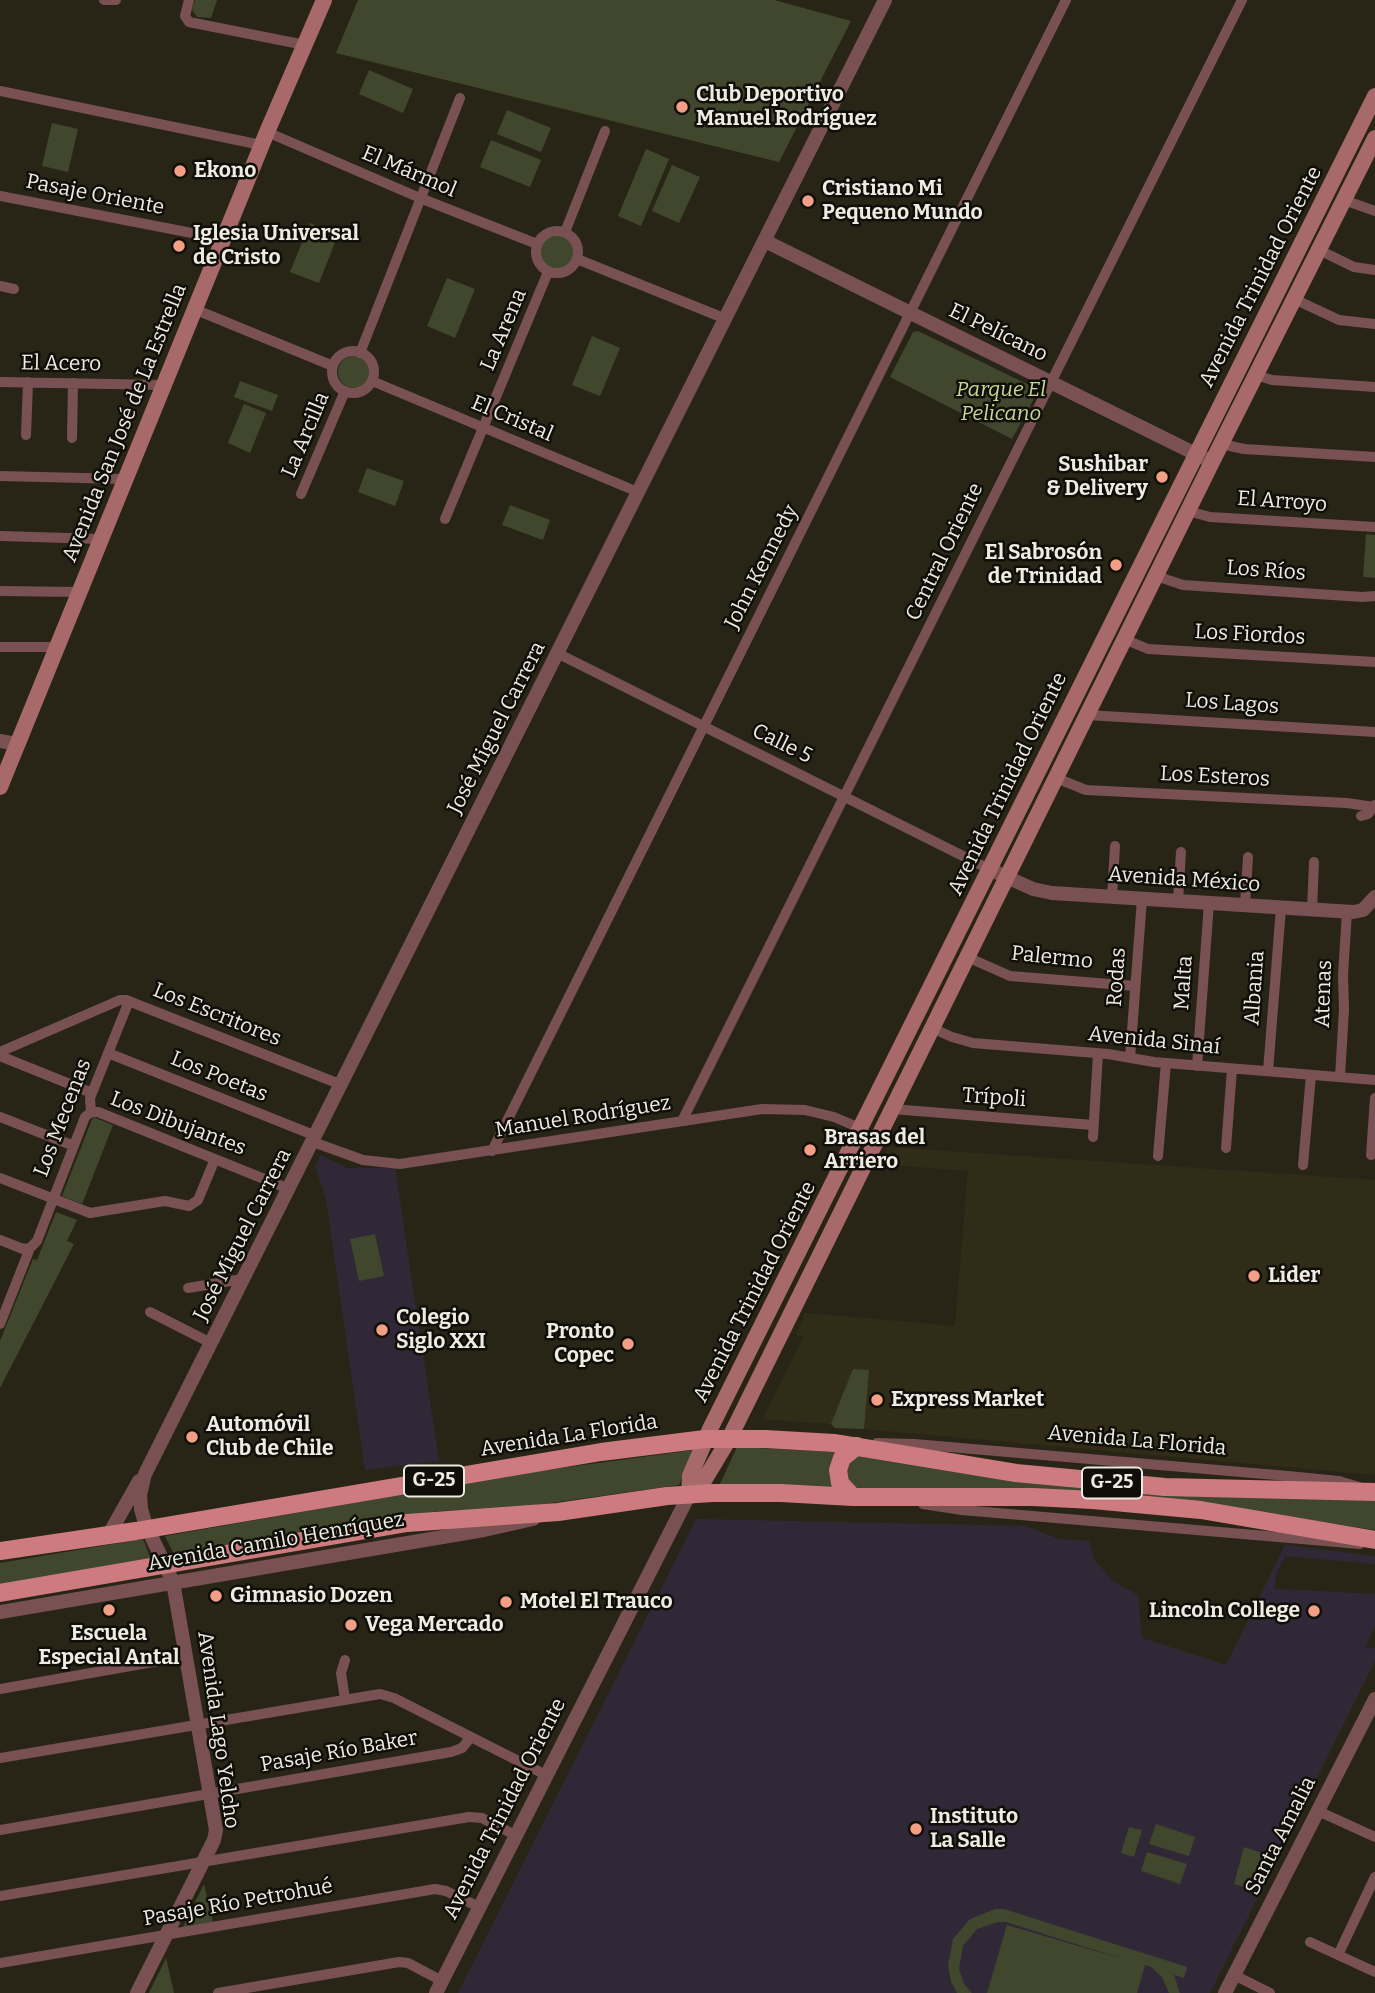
<!DOCTYPE html>
<html>
<head>
<meta charset="utf-8">
<style>
	body { margin:0 }
	canvas { display:block; background:#282517 }
</style>
</head>
<body>
<canvas width="1375" height="1993"></canvas>
<script>
const g = document.querySelector('canvas').getContext('2d');
g.lineJoin = 'round';
function fill(path, color) {
  g.fillStyle = color;
  g.fill(path, 'evenodd');
}
function poly(rows) {
  const path = new Path2D();
  for (const r of rows) {
    if (r.length === 3) {
      path.moveTo(r[0] + r[2], r[1]);
      path.arc(r[0], r[1], r[2], 0, 2 * Math.PI);
      continue;
    }
    path.moveTo(r[0], r[1]);
    for (let i = 2; i < r.length; i += 2) path.lineTo(r[i], r[i + 1]);
  }
  return path;
}
function strokePath(path, color, width, dash) {
  g.strokeStyle = color;
  g.lineWidth = width;
  g.lineCap = dash ? 'butt' : 'round';
  g.setLineDash(dash || []);
  g.stroke(path);
}
function label(font, color, halo, rows, align = 'center') {
  g.font = font + ' Bitter,serif';
  g.lineWidth = 5;
  g.setLineDash([]);
  g.textBaseline = 'middle';
  g.strokeStyle = halo;
  g.fillStyle = color;
  for (const [text, x, y, turn = 0] of rows) {
    g.save();
    g.translate(x, y);
    g.rotate((+turn || 0) * Math.PI / 180);
    g.textAlign = isNaN(turn) ? turn : align;
    if (halo) g.strokeText(text, 0, 0);
    g.fillText(text, 0, 0);
    g.restore();
  }
}
fill(poly([
	[888,1147,1375,1180,1375,1475,864,1429,835,1428,830,1424,763,1419,804,1337,796,1335,805,1313,955,1326,968,1171,880,1164]
]), '#312c18');
fill(poly([
	[321,1155,346,1168,395,1168,439,1461,365,1470,326,1199,315,1166],
	[696,1519,1025,1526,1059,1539,1089,1541,1094,1560,1113,1581,1138,1595,1142,1638,1226,1665,1285,1545,1375,1556,1375,1564,1285,1556,1276,1574,1275,1589,1375,1594,1375,1627,1365,1647,1375,1648,1375,1661,1210,1993,458,1993]
]), '#312837');
fill(poly([
	[195,0,217,0,211,18,197,17,192,10],
	[358,0,774,0,851,21,779,162,336,53],
	[369,70,413,89,403,113,359,94],
	[507,110,551,128,541,152,497,134],
	[52,123,78,129,68,172,42,166],
	[491,140,541,160,530,187,480,167],
	[646,149,669,159,641,226,618,216],
	[672,165,700,177,679,223,652,211],
	[310,223,338,235,319,283,290,272],
	[557,252,17],
	[447,278,475,289,455,338,427,326],
	[918,331,1035,388,1036,395,1012,439,890,377,913,332],
	[592,336,620,348,600,396,572,385],
	[354,372,16],
	[240,381,278,395,272,411,234,397],
	[244,404,266,413,250,453,228,443],
	[367,468,404,481,395,506,358,492],
	[510,505,550,520,543,540,502,525],
	[1366,534,1375,535,1375,578,1363,577],
	[93,1117,113,1125,82,1204,62,1196],
	[56,1212,77,1220,67,1241,74,1244,0,1388,0,1341,33,1259,37,1260],
	[375,1234,384,1276,359,1281,350,1239],
	[853,1369,869,1370,864,1429,835,1428,831,1424],
	[737,1447,854,1453,1238,1496,1375,1500,1375,1530,1250,1511,895,1489,720,1484],
	[694,1450,679,1485,508,1509,438,1511,176,1558,165,1536,524,1473],
	[143,1539,152,1562,0,1588,0,1563],
	[1156,1824,1195,1837,1189,1856,1149,1844],
	[1129,1827,1142,1830,1134,1857,1121,1853],
	[1244,1847,1262,1853,1251,1889,1234,1884],
	[1147,1852,1187,1864,1180,1884,1141,1871],
	[204,1884,213,1922,182,1929],
	[995,1909,1004,1909,1187,1967,1184,1978,1174,1975,1180,1993,1169,1993,1162,1977,1151,1967,1145,1965,1137,1993,987,1993,1007,1925,1126,1960,1006,1922,998,1922,977,1929,963,1946,959,1969,964,1984,972,1993,957,1993,951,1982,948,1965,953,1939,970,1919],
	[166,1958,174,1993,149,1993]
]), '#40472c');
strokePath(poly([
	[104,0,116,0],
	[189,0,185,16,189,22,305,45],
	[0,91,261,145],
	[267,132,420,198,537,244],
	[0,196,223,239],
	[1344,200,1375,211],
	[557,252,21],
	[565,232,605,131],
	[1319,250,1354,267,1375,270],
	[577,259,726,319],
	[0,286,14,289],
	[1294,299,1339,320,1375,324],
	[194,309,333,366],
	[353,372,21],
	[360,353,460,98],
	[1256,375,1272,380,1375,387],
	[372,381,638,492],
	[0,382,163,385],
	[26,435,28,382],
	[72,438,73,383],
	[1221,444,1244,449,1375,457],
	[0,476,124,479],
	[301,494,345,391],
	[1188,511,1210,517,1375,527],
	[445,519,548,272],
	[0,536,100,539],
	[1156,576,1183,585,1362,597,1375,596],
	[0,591,78,592],
	[1124,639,1148,649,1375,662],
	[0,647,56,647],
	[557,653,989,869],
	[1087,715,1375,732],
	[1056,778,1086,790,1347,803,1374,807],
	[1361,816,1368,814,1375,805],
	[1112,897,1115,846],
	[1178,901,1181,852],
	[1245,905,1248,857],
	[1312,910,1314,862],
	[967,957,1010,976,1135,986],
	[932,1028,952,1037,973,1043,1108,1054,1154,1062,1375,1080],
	[0,1052,120,1000,126,1000,342,1085],
	[108,1053,316,1136],
	[0,1056,92,1093],
	[1130,1058,1142,899],
	[1197,1066,1209,903],
	[1268,1071,1281,908],
	[1340,1077,1344,1009,1343,975,1347,912],
	[892,1109,1093,1125],
	[91,1112,98,1112,289,1189],
	[0,1117,74,1146],
	[682,1121,1242,0],
	[1093,1137,1098,1054],
	[313,1142,363,1160,400,1164,762,1109,805,1110,834,1117,860,1128],
	[1226,1148,1232,1069],
	[492,1151,1066,0],
	[1371,1155,1375,1098],
	[1158,1156,1166,1063],
	[1303,1165,1311,1075],
	[0,1178,90,1213,165,1201,189,1206,198,1200,215,1159],
	[0,1240,23,1249,30,1248],
	[188,1288,243,1279],
	[150,1312,211,1343],
	[0,1324,30,1248,37,1241,85,1117,91,1112,90,1098,129,1001],
	[877,1443,914,1444,1288,1476,1339,1481,1359,1487],
	[923,1504,962,1510,1360,1544],
	[345,1660,341,1673,345,1699],
	[0,1689,187,1656],
	[0,1758,380,1694,394,1698,546,1775],
	[1318,1811,1375,1837],
	[0,1830,451,1752,462,1748,471,1737],
	[0,1896,469,1817,482,1818,515,1835],
	[1310,1942,1375,1972],
	[1338,1955,1375,1877],
	[0,1963,435,1889,446,1891,479,1907],
	[1234,1975,1270,1993],
	[218,1993,399,1962,408,1963,442,1981]
]), '#795152', 10);
strokePath(poly([
	[765,241,1212,462],
	[0,741,16,744],
	[989,869,1033,889,1052,893,1353,912,1363,910,1375,897],
	[108,1536,139,1481],
	[0,1612,484,1530,533,1519],
	[137,1993,214,1840,216,1830,173,1582,145,1523,141,1509,140,1495,145,1474,885,0],
	[436,1993,689,1495],
	[1225,1993,1375,1699]
]), '#795152', 14);
strokePath(poly([
	[0,787,267,132,324,0],
	[689,1495,690,1476,711,1427,1375,96],
	[689,1495,705,1479,729,1439,1212,462,1375,138]
]), '#a8696b', 16);
strokePath(poly([
	[853,1497,840,1483,838,1470,842,1458,857,1446],
	[0,1551,136,1531,601,1452,705,1439,765,1439,834,1443,1016,1473,1165,1487,1375,1492],
	[0,1593,407,1523,558,1512,667,1496,712,1493,781,1493,853,1497,1033,1497,1093,1500,1201,1510,1375,1540]
]), '#cd7b7e', 18);
for (const [x, y, r, color] of [
	[682,107,7,"#f39f86"],
	[180,171,7,"#f39f86"],
	[808,201,7,"#f39f86"],
	[179,246,7,"#f39f86"],
	[1162,477,7,"#f39f86"],
	[1116,565,7,"#f39f86"],
	[810,1150,7,"#f39f86"],
	[1254,1276,7,"#f39f86"],
	[382,1330,7,"#f39f86"],
	[628,1344,7,"#f39f86"],
	[877,1400,7,"#f39f86"],
	[192,1437,7,"#f39f86"],
	[216,1596,7,"#f39f86"],
	[506,1602,7,"#f39f86"],
	[109,1610,7,"#f39f86"],
	[1314,1611,7,"#f39f86"],
	[351,1625,7,"#f39f86"],
	[916,1829,7,"#f39f86"]
]) {
  const dot = new Path2D();
  dot.arc(x, y, r, 0, 2 * Math.PI);
  g.fillStyle = color;
  g.fill(dot);
  strokePath(dot, '#0f0e08', 2.5);
}
for (const [x, y, w] of [
	[434,1481,60],
	[1112,1483,60]
]) {
  const box = new Path2D();
  box.roundRect(x - w / 2, y - 15.5, w, 31, 5);
  g.fillStyle = '#0f0e08';
  g.fill(box);
  strokePath(box, '#eeebe2', 2);
}
label('bold 19px', '#eeebe2', null, [
	["G-25",434,1481],
	["G-25",1112,1483]
]);
label('bold 21px', '#eeebe2', '#0f0e08', [
	["Club Deportivo",696,95],
	["Manuel Rodríguez",696,119],
	["Ekono",194,171],
	["Cristiano Mi",822,189],
	["Pequeno Mundo",822,213],
	["Iglesia Universal",193,234],
	["de Cristo",193,258],
	["Sushibar",1148,465,"right"],
	["& Delivery",1148,489,"right"],
	["El Sabrosón",1102,553,"right"],
	["de Trinidad",1102,577,"right"],
	["Brasas del",824,1138],
	["Arriero",824,1162],
	["Lider",1268,1276],
	["Colegio",396,1318],
	["Siglo XXI",396,1342],
	["Pronto",614,1332,"right"],
	["Copec",614,1356,"right"],
	["Express Market",891,1400],
	["Automóvil",206,1425],
	["Club de Chile",206,1449],
	["Gimnasio Dozen",230,1596],
	["Motel El Trauco",520,1602],
	["Lincoln College",1300,1611,"right"],
	["Vega Mercado",365,1625],
	["Escuela",109,1634,"center"],
	["Especial Antal",109,1658,"center"],
	["Instituto",930,1817],
	["La Salle",930,1841]
], 'left');
label('21px', '#eeebe2', '#0f0e08', [
	["El Mármol",409,172,23],
	["Pasaje Oriente",95,195,11],
	["Avenida Trinidad Oriente",1261,277,-63],
	["La Arena",504,330,-67],
	["El Pelícano",998,333,26],
	["El Acero",61,364,1],
	["El Cristal",512,419,23],
	["Avenida San José de La Estrella",125,423,-68],
	["La Arcilla",306,435,-67],
	["El Arroyo",1282,502,4],
	["Central Oriente",945,552,-64],
	["John Kennedy",762,567,-63],
	["Los Ríos",1266,571,4],
	["Los Fiordos",1250,635,3],
	["Los Lagos",1232,704,4],
	["José Miguel Carrera",497,728,-63],
	["Calle 5",782,744,26],
	["Los Esteros",1215,777,3],
	["Avenida Trinidad Oriente",1008,784,-64],
	["Avenida México",1184,880,4],
	["Palermo",1052,958,6],
	["Rodas",1117,977,-86],
	["Malta",1184,983,-86],
	["Albania",1255,988,-86],
	["Atenas",1324,994,-88],
	["Los Escritores",217,1015,22],
	["Avenida Sinaí",1154,1041,6],
	["Los Poetas",219,1077,22],
	["Trípoli",994,1098,4],
	["Manuel Rodríguez",583,1117,-9],
	["Los Mecenas",63,1118,-69],
	["Los Dibujantes",178,1124,21],
	["José Miguel Carrera",243,1235,-63],
	["Avenida Trinidad Oriente",755,1292,-63],
	["Avenida La Florida",569,1436,-9],
	["Avenida La Florida",1137,1441,5],
	["Avenida Camilo Henríquez",276,1542,-10],
	["Avenida Lago Yelcho",218,1730,82],
	["Pasaje Río Baker",339,1752,-10],
	["Avenida Trinidad Oriente",505,1809,-63],
	["Santa Amalia",1281,1836,-63],
	["Pasaje Río Petrohué",238,1903,-10]
]);
label('italic 21px', '#c8d894', '#0f0e08', [
	["Parque El",1001,390],
	["Pelicano",1001,414]
]);
</script>
</body>
</html>
